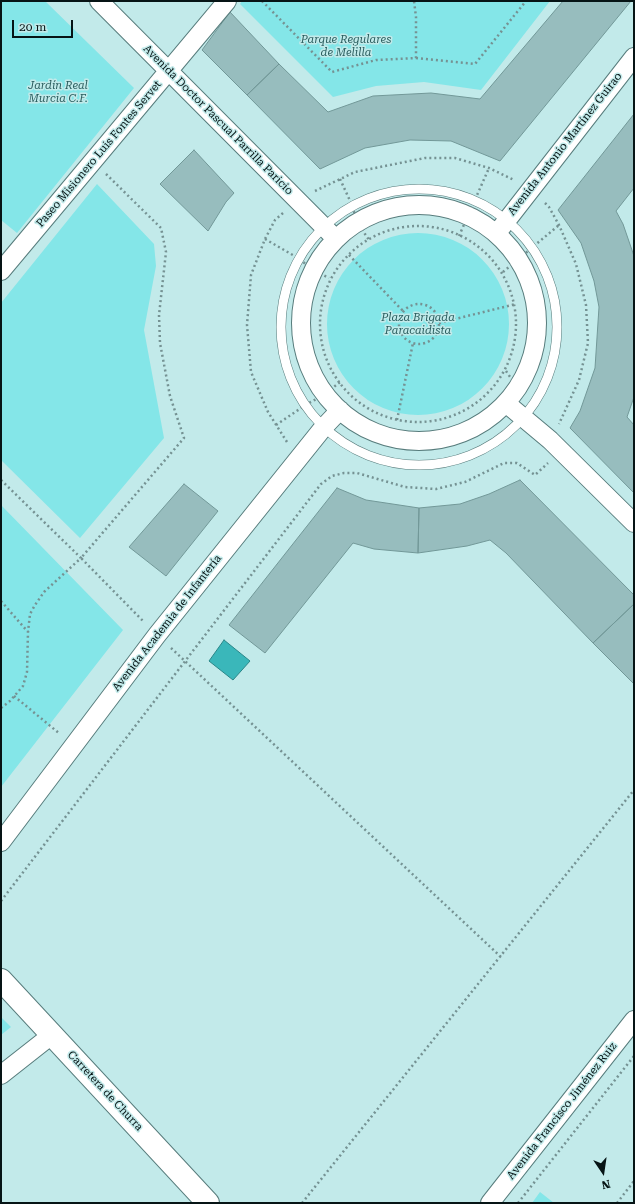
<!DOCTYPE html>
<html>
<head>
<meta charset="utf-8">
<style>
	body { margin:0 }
	#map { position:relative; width:635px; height:1204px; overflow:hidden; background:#c2eaea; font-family:"Roboto Serif",serif }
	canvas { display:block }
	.frame { position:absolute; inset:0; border:2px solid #061415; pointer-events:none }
	.north { position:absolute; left:583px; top:1152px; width:40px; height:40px; -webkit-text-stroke:3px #c2eaea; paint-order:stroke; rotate:167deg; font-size:11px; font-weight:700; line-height:16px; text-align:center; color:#061415 }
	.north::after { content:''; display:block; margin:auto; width:14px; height:18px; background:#061415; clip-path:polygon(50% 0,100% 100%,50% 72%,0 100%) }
	.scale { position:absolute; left:12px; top:20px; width:61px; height:18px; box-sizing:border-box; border:2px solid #061415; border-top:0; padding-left:5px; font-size:12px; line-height:14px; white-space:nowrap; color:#061415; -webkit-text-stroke:3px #c2eaea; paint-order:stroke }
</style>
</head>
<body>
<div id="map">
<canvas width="635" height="1204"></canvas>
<div class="frame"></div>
<div class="north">N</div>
<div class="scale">20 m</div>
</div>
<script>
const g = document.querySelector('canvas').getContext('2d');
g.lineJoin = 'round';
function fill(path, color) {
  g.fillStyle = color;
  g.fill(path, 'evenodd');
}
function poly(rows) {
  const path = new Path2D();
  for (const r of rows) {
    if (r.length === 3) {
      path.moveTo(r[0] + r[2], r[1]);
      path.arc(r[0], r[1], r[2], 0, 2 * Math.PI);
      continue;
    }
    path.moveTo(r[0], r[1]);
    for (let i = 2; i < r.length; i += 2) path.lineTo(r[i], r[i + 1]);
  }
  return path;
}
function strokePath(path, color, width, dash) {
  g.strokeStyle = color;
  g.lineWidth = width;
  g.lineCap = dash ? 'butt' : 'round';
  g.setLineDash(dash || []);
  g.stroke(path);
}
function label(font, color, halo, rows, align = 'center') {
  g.font = font + ' "Roboto Serif",serif';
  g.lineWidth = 3;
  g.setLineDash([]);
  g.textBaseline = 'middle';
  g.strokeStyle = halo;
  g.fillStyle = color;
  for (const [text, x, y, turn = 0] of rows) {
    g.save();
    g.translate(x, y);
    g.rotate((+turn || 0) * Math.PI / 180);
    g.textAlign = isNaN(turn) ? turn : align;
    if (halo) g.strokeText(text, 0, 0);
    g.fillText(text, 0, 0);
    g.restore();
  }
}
fill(poly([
	[1,1,45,1,134,88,17,233,1,220],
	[242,1,550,1,481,90,424,82,376,86,333,97,240,4],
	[97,184,154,244,156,266,144,330,164,438,80,538,1,460,1,303],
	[418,324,91],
	[1,505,123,630,1,787],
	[1,1017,11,1027,1,1035],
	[540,1192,554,1203,532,1203]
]), '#84e6e8');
const water = poly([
	[224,640,250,661,233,680,209,661,224,640]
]);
fill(water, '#3ab7ba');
strokePath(water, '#2a8688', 1);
const building = poly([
	[563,1,631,1,500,161,451,141,410,140,365,148,320,169,247,95,279,64,328,112,373,96,431,93,480,99,563,1],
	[230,12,279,64,247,95,202,50,230,12],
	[634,114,634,188,616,211,623,224,634,256,634,397,627,417,634,425,634,493,570,428,580,411,595,368,599,307,594,281,581,243,558,210,634,114],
	[194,150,234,193,226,202,208,231,160,184,194,150],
	[520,480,634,595,634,604,593,643,506,553,490,540,467,546,418,553,419,508,460,504,489,494,520,480],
	[184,484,218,511,166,576,129,547,184,484],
	[337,488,366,500,419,508,418,553,374,549,353,543,265,653,229,625,337,488],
	[634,604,634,684,593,643,634,604]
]);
fill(building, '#97bdbe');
strokePath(building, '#729898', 1);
const lane = poly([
	[419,327,138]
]);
const street = poly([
	[99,1,336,239],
	[419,323,118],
	[497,233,634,57],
	[1,271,227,1],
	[507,404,550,440,634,523],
	[1,842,157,635,323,428,340,410],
	[1,1075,53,1034],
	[490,1203,634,1020]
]);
const secondary = poly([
	[1,980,208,1203]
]);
strokePath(lane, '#577c7c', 10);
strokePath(street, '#577c7c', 20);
strokePath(secondary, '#577c7c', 24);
strokePath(poly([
	[262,1,332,72,376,60,416,58,416,17,414,1],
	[416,58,475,64,526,1],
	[106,174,161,228,166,252,159,315,160,343,170,396,184,438,81,558,144,622],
	[340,179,352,205,357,222,369,240],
	[315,191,355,172,425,158,455,158,489,168,514,180],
	[545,203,549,207,559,225,576,264,586,305,588,343,579,380,559,424],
	[283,213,275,220,265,239,251,275,247,325,251,372,268,412,287,442],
	[418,324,98],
	[459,236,489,168],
	[265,239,298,258,313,270,329,278],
	[349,255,403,311],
	[503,272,559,225],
	[419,324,20],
	[439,323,516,304],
	[506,371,517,387],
	[397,420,413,343],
	[276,425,307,404,324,395,340,382],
	[1,480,81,558,44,592,35,605,30,614,28,632,27,672,23,686,10,701,1,708],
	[1,601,28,632],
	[171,648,501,957],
	[14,696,60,734],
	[1,901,321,484,332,476,344,473,357,473,405,487,436,489,465,482,504,463,517,463,535,475,548,463],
	[302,1203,634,790],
	[518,1203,634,1056],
	[617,1203,634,1181]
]), '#759293', 2.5, [2, 3]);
strokePath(lane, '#fff', 9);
strokePath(street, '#fff', 18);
strokePath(secondary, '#fff', 22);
label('italic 11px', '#2b5e5f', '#c2eaea', [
	["Parque Regulares",346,40],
	["de Melilla",346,53],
	["Jardín Real",58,86],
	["Murcia C.F.",58,99],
	["Plaza Brigada",418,318],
	["Paracaidista",418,331]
]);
label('11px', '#061415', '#c2eaea', [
	["Avenida Doctor Pascual Parrilla Paricio",218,120,45],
	["Avenida Antonio Martínez Guirao",565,144,-52],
	["Paseo Misionero Luis Fontes Servet",99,154,-50],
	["Avenida Academia de Infantería",167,623,-52],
	["Carretera de Churra",105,1091,47],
	["Avenida Francisco Jiménez Ruiz",562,1111,-52]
]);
</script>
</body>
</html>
